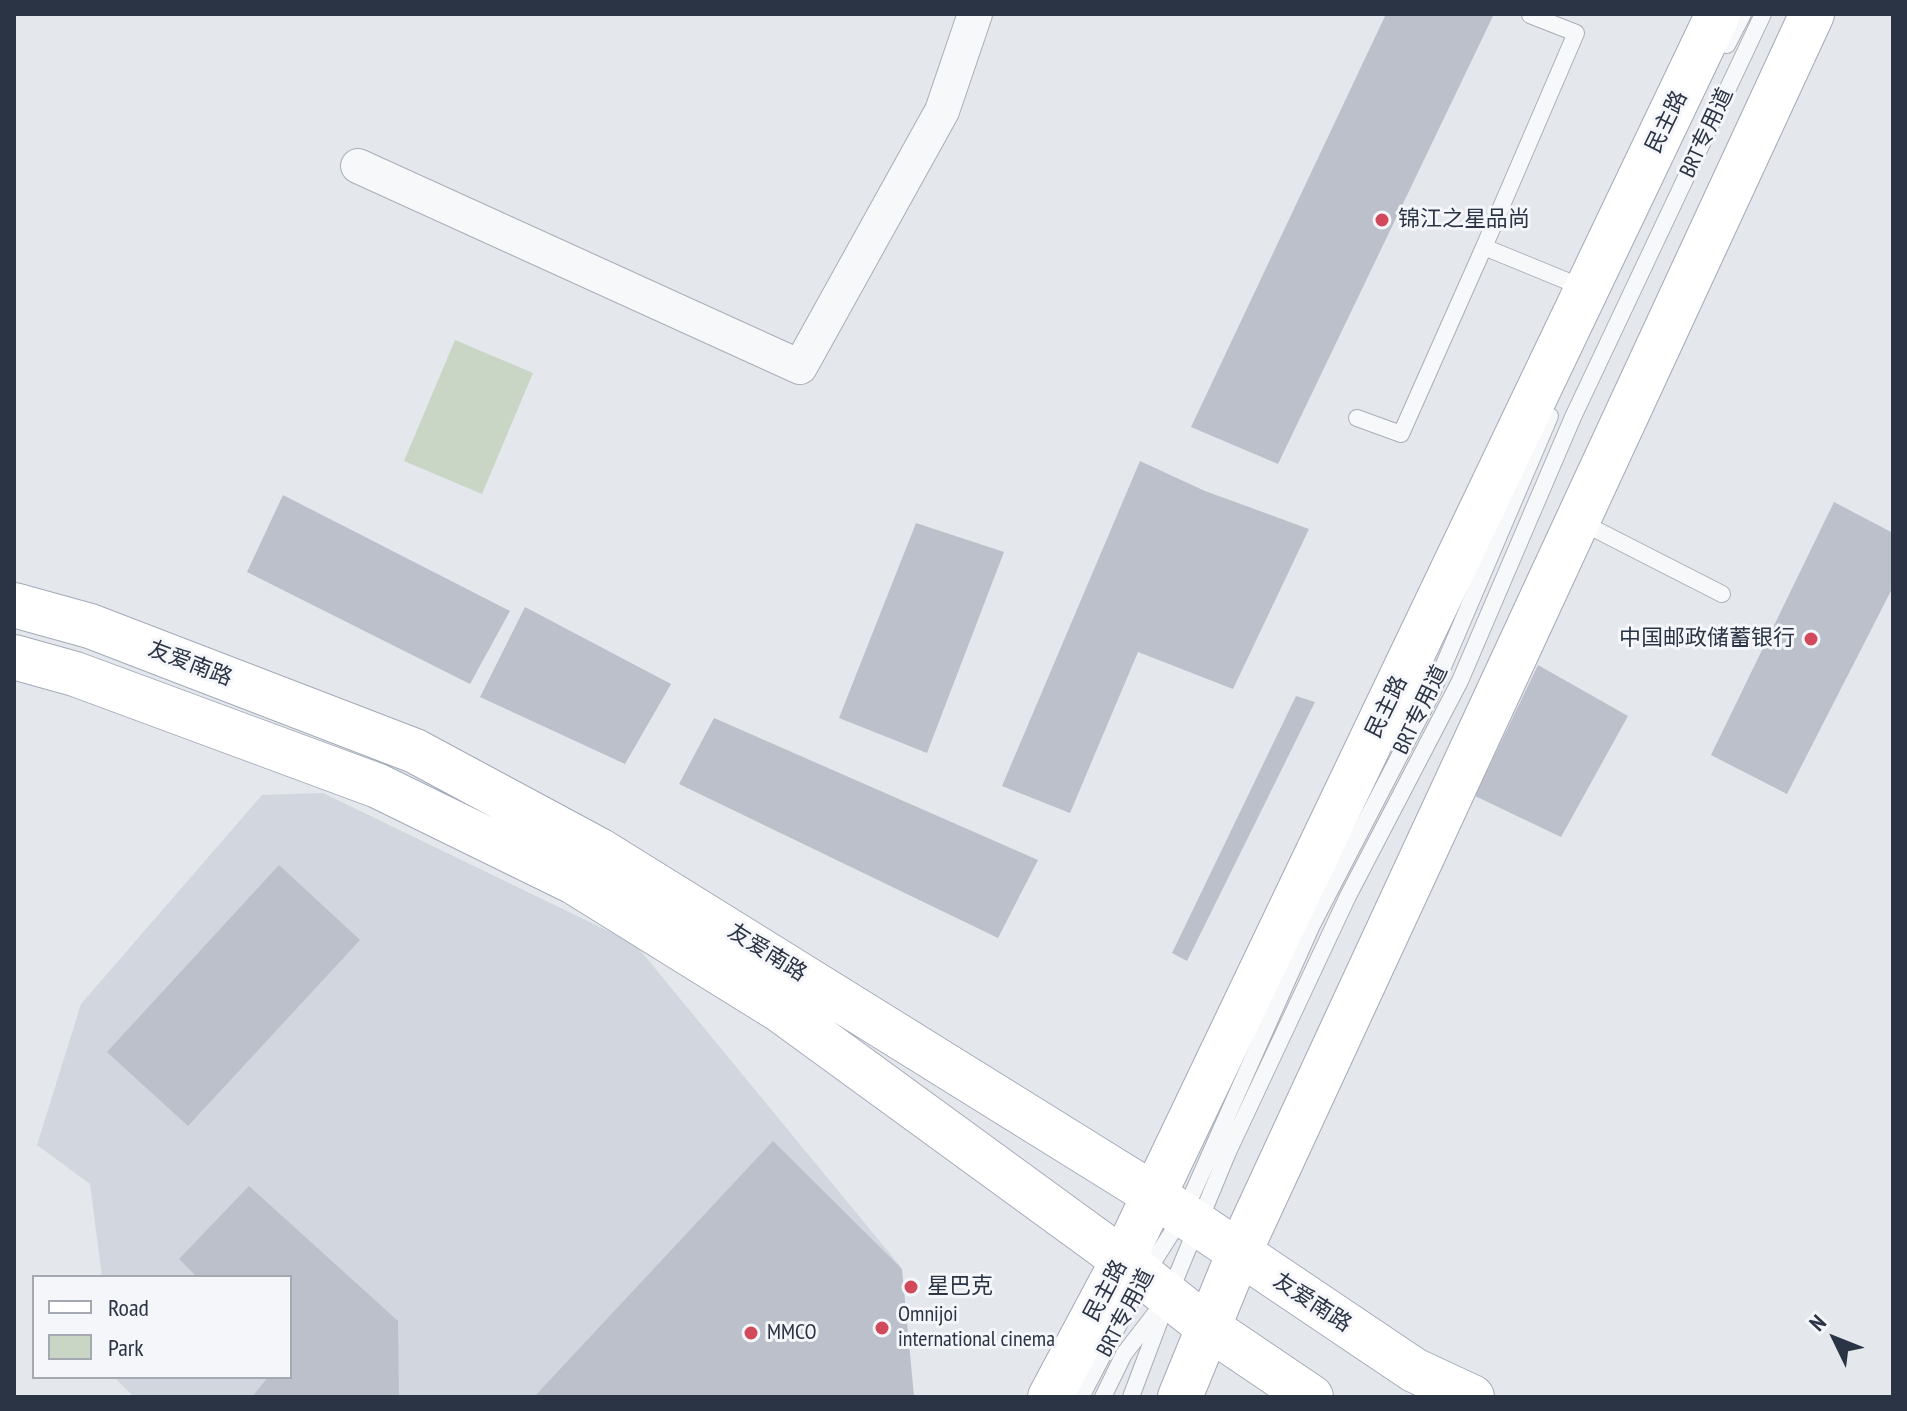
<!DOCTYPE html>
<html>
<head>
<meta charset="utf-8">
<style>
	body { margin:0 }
	#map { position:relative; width:1907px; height:1411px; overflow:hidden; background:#e4e7ec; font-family:"PT Sans Narrow",sans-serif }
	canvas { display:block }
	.frame { position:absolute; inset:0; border:16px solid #2b3445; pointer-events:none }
	.legend { position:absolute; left:32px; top:1275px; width:260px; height:104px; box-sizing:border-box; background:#f4f6f9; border:2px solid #a4a8b1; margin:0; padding:10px 14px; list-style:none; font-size:24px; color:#2b3445 }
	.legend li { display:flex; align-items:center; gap:16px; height:40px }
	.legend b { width:40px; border:2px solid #a4a8b1 }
	.north { position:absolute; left:1795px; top:1299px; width:80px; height:80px; -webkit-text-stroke:6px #f4f6f9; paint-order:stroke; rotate:313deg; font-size:22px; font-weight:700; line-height:32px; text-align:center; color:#2b3445 }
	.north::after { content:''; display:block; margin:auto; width:28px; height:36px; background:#2b3445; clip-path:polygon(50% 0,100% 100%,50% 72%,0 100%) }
</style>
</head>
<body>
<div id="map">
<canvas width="1907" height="1411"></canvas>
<div class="frame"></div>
<ul class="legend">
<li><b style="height:10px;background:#fff"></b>Road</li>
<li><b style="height:22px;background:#c9d6c5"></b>Park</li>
</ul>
<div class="north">N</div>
</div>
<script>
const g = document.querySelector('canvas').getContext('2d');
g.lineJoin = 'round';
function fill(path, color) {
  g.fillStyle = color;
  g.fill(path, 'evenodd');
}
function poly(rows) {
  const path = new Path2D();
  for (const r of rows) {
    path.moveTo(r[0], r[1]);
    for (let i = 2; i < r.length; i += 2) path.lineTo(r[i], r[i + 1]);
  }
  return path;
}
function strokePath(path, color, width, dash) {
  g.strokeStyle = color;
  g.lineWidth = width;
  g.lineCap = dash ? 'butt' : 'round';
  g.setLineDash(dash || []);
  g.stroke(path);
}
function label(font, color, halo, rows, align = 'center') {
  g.font = font + ' "PT Sans Narrow","Noto Sans SC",sans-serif';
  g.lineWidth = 6;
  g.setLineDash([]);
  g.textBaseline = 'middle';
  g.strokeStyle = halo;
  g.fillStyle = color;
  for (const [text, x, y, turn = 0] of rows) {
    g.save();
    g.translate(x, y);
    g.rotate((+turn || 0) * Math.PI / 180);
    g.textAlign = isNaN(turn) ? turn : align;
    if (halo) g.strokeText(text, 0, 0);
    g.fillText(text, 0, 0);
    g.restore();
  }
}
fill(poly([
	[323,793,635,944,900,1266,914,1397,134,1397,115,1378,290,1377,290,1277,102,1277,90,1184,37,1145,81,1004,262,795]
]), '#d2d6de');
fill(poly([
	[455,340,533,373,482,494,404,461]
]), '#c9d6c5');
fill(poly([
	[1386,14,1494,14,1278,464,1191,427],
	[1140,461,1205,491,1309,529,1233,689,1138,652,1070,813,1002,786],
	[283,495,510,611,470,684,247,572],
	[1834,502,1893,533,1893,587,1787,794,1711,755],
	[916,523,1004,552,927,753,839,718],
	[525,607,671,684,625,764,480,697],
	[1538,665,1628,716,1561,837,1475,796],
	[1296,696,1315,702,1187,961,1172,953],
	[714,718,1038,860,998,938,679,784],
	[279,865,360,940,188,1126,107,1052],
	[773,1141,902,1269,914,1397,534,1397],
	[249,1186,398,1321,399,1397,252,1397,268,1377,290,1377,290,1277,197,1277,179,1259]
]), '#bbc0ca');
const service = poly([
	[1530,15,1576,33,1484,247,1584,288],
	[1727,45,1743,14],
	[1357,418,1401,434,1484,247],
	[1579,521,1722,594],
	[1081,1397,1143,1278,1183,1215,1312,925,1431,695,1550,416],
	[1103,1397,1124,1354,1168,1297,1228,1152,1348,896,1460,681,1573,417,1763,14],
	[1131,1397,1163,1312]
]);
const minor = poly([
	[358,166,800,367,942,111,975,14]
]);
const primary = poly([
	[14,605,90,626,415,751,599,850,1154,1195,1414,1370,1472,1397],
	[14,657,75,674,378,786,574,882,780,1010,1123,1260,1209,1328,1311,1397],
	[1050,1397,1123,1260,1718,14],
	[1180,1397,1238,1255,1812,14]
]);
strokePath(service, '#a9aeb7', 18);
strokePath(minor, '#a9aeb7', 36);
strokePath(primary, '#a3abb8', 46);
strokePath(service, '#f7f8fa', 16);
strokePath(minor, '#f7f8fa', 34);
strokePath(primary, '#fff', 44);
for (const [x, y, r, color] of [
	[1382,220,8,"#d1495b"],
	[1811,639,8,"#d1495b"],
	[911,1287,8,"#d1495b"],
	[882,1328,8,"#d1495b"],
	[751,1333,8,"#d1495b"]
]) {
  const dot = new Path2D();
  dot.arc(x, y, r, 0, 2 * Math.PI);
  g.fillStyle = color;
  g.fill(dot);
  strokePath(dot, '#f4f6f9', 3);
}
label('22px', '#2b3445', '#f4f6f9', [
	["民主路",1667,122,-64],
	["BRT专用道",1707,133,-65],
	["友爱南路",190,664,21],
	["民主路",1387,707,-64],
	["BRT专用道",1421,710,-64],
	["友爱南路",767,953,32],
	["民主路",1106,1291,-62],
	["友爱南路",1312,1303,33],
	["BRT专用道",1126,1313,-62]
]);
label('22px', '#2b3445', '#f4f6f9', [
	["锦江之星品尚",1398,220],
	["中国邮政储蓄银行",1795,639,"right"],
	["星巴克",927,1287],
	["Omnijoi",898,1315],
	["international cinema",898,1340],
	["MMCO",767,1333]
], 'left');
</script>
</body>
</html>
